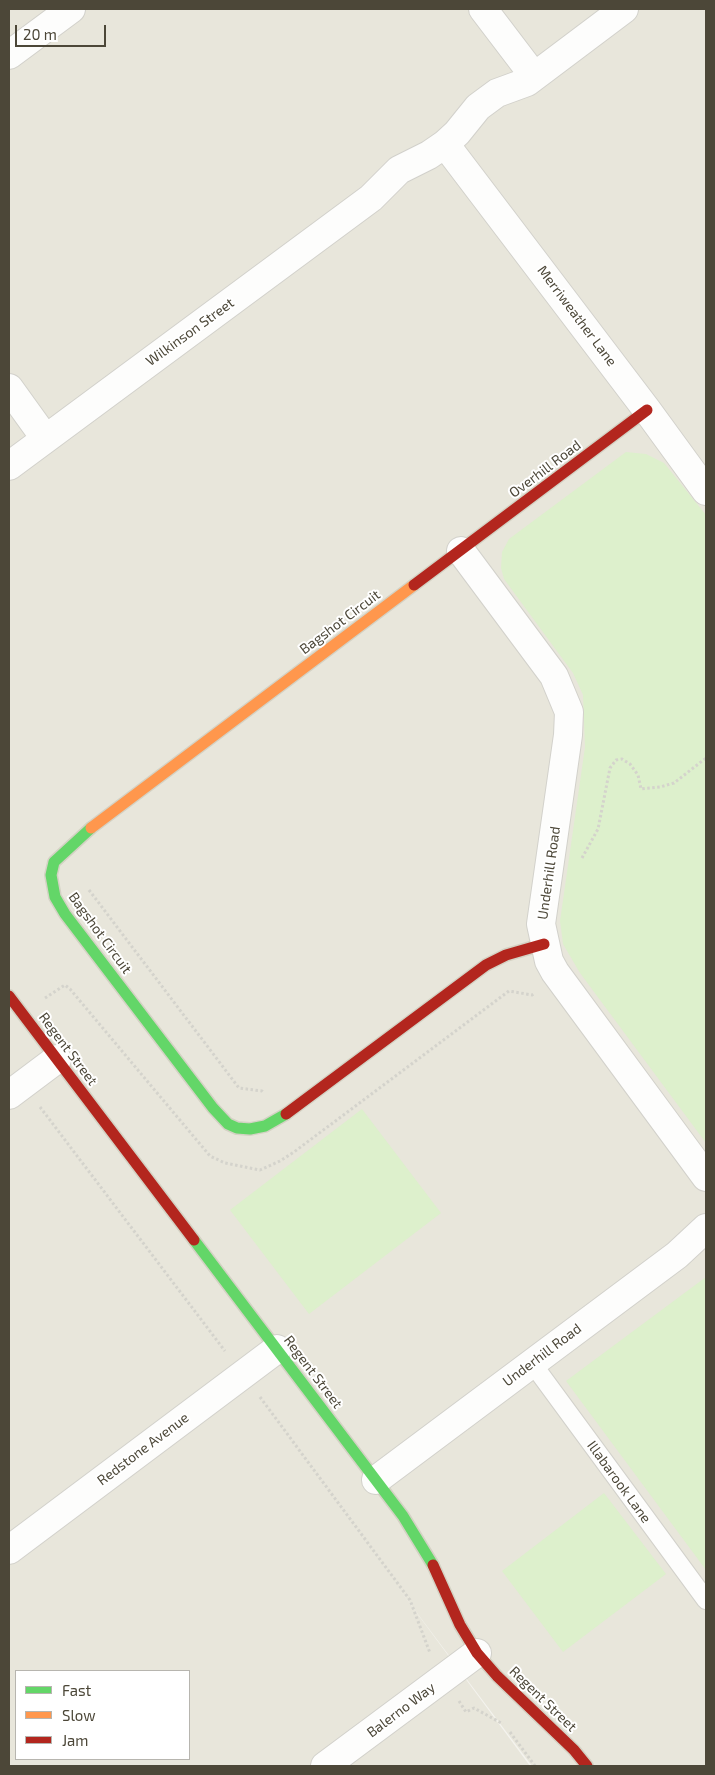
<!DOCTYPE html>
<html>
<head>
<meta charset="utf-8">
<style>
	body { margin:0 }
	#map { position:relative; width:715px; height:1775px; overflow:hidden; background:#f4f3ee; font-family:"Exo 2",sans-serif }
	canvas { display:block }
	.frame { position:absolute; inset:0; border:10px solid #4c4738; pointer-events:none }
	.legend { position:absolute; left:15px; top:1670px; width:175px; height:90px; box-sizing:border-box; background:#fff; border:1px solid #b7b5af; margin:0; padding:6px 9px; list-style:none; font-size:15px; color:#4c4738 }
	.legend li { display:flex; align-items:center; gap:10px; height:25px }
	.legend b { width:25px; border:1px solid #b7b5af }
	.scale { position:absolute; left:15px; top:25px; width:91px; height:22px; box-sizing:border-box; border:2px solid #4c4738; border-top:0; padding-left:6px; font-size:15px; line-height:18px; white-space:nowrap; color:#4c4738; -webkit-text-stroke:4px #fff; paint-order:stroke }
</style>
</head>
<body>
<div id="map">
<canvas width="715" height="1775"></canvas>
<div class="frame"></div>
<ul class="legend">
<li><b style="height:6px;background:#63d668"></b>Fast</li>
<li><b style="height:6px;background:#ff974d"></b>Slow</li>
<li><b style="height:6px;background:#b3261e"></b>Jam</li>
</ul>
<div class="scale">20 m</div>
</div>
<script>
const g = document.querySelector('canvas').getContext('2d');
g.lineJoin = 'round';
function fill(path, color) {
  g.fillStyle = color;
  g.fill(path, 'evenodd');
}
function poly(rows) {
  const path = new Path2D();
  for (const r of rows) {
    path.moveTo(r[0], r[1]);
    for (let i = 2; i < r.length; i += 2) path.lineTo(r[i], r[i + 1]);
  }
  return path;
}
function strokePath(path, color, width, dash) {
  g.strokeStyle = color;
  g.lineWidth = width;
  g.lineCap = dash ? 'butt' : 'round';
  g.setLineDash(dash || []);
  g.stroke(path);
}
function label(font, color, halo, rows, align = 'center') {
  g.font = font + ' "Exo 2",sans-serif';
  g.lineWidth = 4;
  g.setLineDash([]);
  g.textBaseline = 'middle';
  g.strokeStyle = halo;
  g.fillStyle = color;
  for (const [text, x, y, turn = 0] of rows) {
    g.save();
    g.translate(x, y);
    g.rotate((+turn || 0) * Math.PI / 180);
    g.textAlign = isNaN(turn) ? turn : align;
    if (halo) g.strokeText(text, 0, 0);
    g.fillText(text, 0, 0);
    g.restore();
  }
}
fill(poly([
	[9,9,706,9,706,1766,532,1766,396,1585,530,1766,9,1766],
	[16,1671,189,1671,189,1759,16,1759]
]), '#e8e6db');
fill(poly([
	[626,452,646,454,664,463,706,515,706,1143,580,973,563,944,560,921,585,747,583,695,573,673,504,579,501,568,502,552,509,539],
	[362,1109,441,1213,309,1314,230,1210],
	[706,1277,706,1570,566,1381],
	[604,1493,666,1574,563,1652,502,1571]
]), '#ddf0cc');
const lane = poly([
	[532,1363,706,1600]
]);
const street = poly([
	[483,9,534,76],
	[9,55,71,9],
	[445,144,647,410,706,491],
	[9,388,45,438],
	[9,466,371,198,399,170,429,155,445,144,457,133,478,107,497,93,527,82,624,9],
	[461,551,554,676,569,712,568,735,541,924,549,961,555,972,706,1177],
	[9,1095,57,1059],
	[376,1480,677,1255,706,1228],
	[9,1550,277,1349],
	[325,1766,477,1653]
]);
const fast = poly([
	[91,828,54,862,51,875,55,897,65,914,213,1108,228,1124,237,1128,250,1129,265,1126,286,1114],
	[194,1240,403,1516,433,1565]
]);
const slow = poly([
	[91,828,414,585]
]);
const jam = poly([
	[414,585,647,410],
	[9,996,194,1240],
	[286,1114,486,965,506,955,544,944],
	[433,1565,460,1625,477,1653,497,1676,574,1750,587,1766]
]);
strokePath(lane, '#d2d1cb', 20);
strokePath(street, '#d2d1cb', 30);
strokePath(fast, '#d4d2c4', 14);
strokePath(slow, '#d4d2c4', 14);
strokePath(jam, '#d4d2c4', 14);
strokePath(poly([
	[582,858,598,829,610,768,616,760,622,759,630,764,638,775,641,789,660,787,674,783,706,758],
	[89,890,239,1088,262,1091,264,1093],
	[45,998,65,985,70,989,210,1156,225,1163,260,1170,280,1161,294,1152,509,991,532,995,535,993],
	[40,1107,225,1351],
	[260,1397,410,1600,430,1653],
	[459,1701,466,1712,474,1708,503,1724],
	[510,1732,535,1766]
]), '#d4d3cc', 3, [2.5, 2.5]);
strokePath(lane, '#fdfdfc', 18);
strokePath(street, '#fdfdfc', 28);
strokePath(fast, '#63d668', 11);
strokePath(slow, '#ff974d', 11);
strokePath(jam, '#b3261e', 11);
label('14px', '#4c4738', '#fff', [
	["Merriweather Lane",577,316,53],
	["Wilkinson Street",190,332,-36],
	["Overhill Road",545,469,-37],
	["Bagshot Circuit",340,622,-37],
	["Underhill Road",549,873,-82],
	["Bagshot Circuit",100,933,54],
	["Regent Street",68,1049,53],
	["Underhill Road",542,1355,-37],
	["Regent Street",313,1372,53],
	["Redstone Avenue",143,1449,-37],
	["Illabarook Lane",619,1482,54],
	["Regent Street",543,1699,44],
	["Balerno Way",401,1710,-37]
]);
</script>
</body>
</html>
